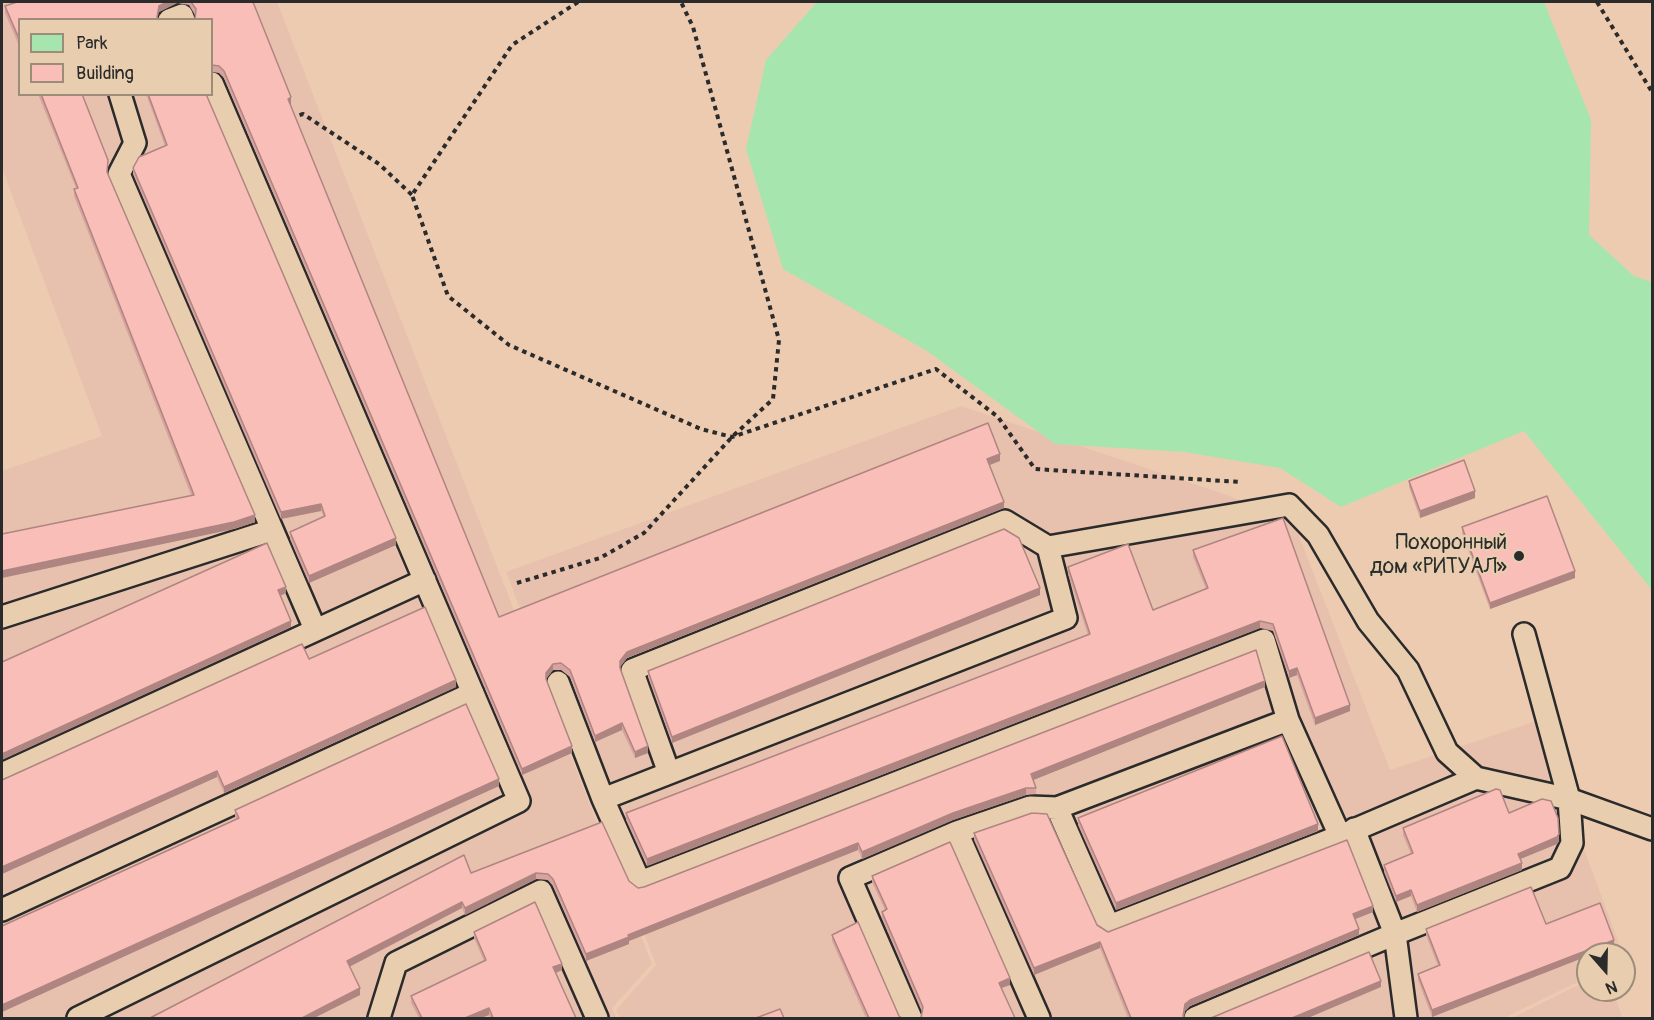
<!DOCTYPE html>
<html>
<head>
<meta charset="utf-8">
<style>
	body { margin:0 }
	#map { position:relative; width:1654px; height:1020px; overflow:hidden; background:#eccbb1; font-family:Pangolin,sans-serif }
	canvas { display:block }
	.frame { position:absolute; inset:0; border:3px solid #2b2b2b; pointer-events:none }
	.legend { position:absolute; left:18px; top:18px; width:195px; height:78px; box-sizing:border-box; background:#e8ceaf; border:2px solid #9c8d7a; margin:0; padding:8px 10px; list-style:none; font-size:18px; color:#2b2b2b }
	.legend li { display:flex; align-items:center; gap:12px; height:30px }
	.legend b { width:30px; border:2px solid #9c8d7a }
	.north { position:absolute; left:1576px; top:942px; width:60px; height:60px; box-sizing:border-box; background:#e8ceaf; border:2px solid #9c8d7a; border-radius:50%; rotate:160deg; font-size:16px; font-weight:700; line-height:24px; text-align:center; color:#2b2b2b }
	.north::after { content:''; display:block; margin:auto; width:21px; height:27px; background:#2b2b2b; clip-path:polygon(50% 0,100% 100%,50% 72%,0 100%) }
</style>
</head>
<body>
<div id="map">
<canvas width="1654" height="1020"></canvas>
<div class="frame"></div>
<ul class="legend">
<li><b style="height:16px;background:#a6e6ae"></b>Park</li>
<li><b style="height:16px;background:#fabeb8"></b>Building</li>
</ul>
<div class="north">N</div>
</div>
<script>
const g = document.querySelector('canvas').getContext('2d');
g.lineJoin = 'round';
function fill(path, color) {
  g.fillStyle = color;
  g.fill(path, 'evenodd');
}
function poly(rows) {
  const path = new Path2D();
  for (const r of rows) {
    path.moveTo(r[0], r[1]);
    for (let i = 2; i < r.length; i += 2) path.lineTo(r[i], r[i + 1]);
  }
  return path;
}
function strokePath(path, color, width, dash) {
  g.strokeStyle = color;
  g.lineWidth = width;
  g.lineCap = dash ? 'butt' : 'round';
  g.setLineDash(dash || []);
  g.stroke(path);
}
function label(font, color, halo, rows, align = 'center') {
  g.font = font + ' Pangolin,sans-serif';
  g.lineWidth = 4.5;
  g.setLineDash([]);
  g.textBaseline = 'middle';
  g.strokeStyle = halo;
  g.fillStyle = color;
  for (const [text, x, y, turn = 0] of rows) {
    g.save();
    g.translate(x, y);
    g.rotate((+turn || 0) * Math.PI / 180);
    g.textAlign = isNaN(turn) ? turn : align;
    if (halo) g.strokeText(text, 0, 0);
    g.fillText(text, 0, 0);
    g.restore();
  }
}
fill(poly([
	[2,2,277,2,652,964,612,1008,617,1018,2,1018,2,471,102,436,2,168],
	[20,20,212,20,212,94,20,94],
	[961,406,1227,495,1294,523,1390,770,1536,721,1623,954,1588,954,1588,977,1504,1018,620,1018,616,1010,656,965,506,572],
	[1588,980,1588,990,1612,990,1623,1018,1512,1018]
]), '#e8c1ae');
fill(poly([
	[817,2,1544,2,1591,120,1589,235,1634,276,1652,282,1652,590,1524,431,1341,507,1280,468,1185,452,1055,444,927,351,783,269,746,149,766,60]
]), '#a6e6ae');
const lane = poly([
	[169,20,182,15,184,20],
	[120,94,135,143,119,174,315,629],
	[2,617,272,530],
	[558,682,603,799,640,882,1264,640,1288,720,1340,836],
	[669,773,632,670,1005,521,1048,547,1289,505,1318,535,1368,621,1408,670,1447,752,1476,778],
	[2,774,425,580],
	[603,799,1066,618,1048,547],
	[1057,808,1109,926,1340,836,1476,778,1569,799,1652,829],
	[1354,829,1395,934,1406,1018],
	[957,832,1039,1018],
	[2,910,473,693],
	[78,1018,519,801,212,83],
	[379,1018,396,963,541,891,597,1018],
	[911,1018,850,878,957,832,1030,807,1057,808,1288,720],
	[1195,1018,1395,934,1560,868,1572,843,1569,799,1524,634]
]);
strokePath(lane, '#2b2b2b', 26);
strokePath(poly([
	[578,2,512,45,412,195,448,296,509,345,701,429,732,437,936,369,998,417,1035,469,1240,482],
	[1597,2,1652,92],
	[291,118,303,114,379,164,412,195],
	[517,583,600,558,644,533,732,437,773,399,779,340,693,27,681,2]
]), '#2b2b2b', 4, [4.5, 4.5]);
strokePath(lane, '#e8ceaf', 21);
fill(poly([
	[17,2,253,2,291,104,290,105,499,617,1000,461,989,465,1004,508,627,658,620,667,648,753,635,758,622,730,595,742,570,677,561,670,553,670,546,679,572,753,522,775,224,78,219,73,212,72,212,20,195,15,189,5,177,3,159,12,20,20,20,48,5,13,5,6],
	[38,94,82,94,108,174,255,522,234,529,191,495,74,196,74,189,76,188],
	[146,94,206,94,396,545,309,583,290,539,290,532,324,517,321,511,281,519,133,174,133,168,165,146],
	[1409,481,1475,498,1420,518,1409,487],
	[1283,518,1350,711,1315,725,1297,675,1289,678,1273,631,1260,628,647,866,626,820,626,813,1088,635,1068,574,1068,567,1153,610,1206,589,1193,557,1193,550],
	[1462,527,1575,578,1490,609,1462,533],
	[1040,595,672,743,648,677,648,671],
	[309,659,456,687,224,793,217,777,2,874],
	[1265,687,1033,780,1036,788,1036,794,1026,795,953,820,862,859,858,850,629,941,629,944,586,961,553,886,548,880,536,879,465,915,462,908,349,967,360,995,314,1018,150,1018,471,873,602,822,629,881,638,888,644,887],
	[499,786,2,1012,2,926,236,819,235,817,235,810],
	[1509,813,1559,841,1557,844,1520,859,1522,870,1417,912,1411,896,1396,902,1384,872,1384,865,1411,854,1403,835,1403,828],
	[1078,818,1318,831,1116,910,1078,825],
	[974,833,1108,932,1373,912,1355,919,1359,935,1190,1006,1185,1011,1184,1017,1185,1018,1128,1018,1100,948,1034,975,974,840],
	[872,876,1010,985,922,1012,882,918,882,912,885,910,872,882],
	[1546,924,1614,946,1594,954,1588,954,1432,1017,1418,980,1418,974,1438,966,1426,935,1426,929],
	[474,932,562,970,556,973,576,1018,490,1018,489,1015,481,1018,419,1018,411,1003,411,996,484,961,474,938],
	[832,935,899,1016,902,1018,866,1018,832,941]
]), '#d7a39e');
fill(poly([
	[167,2,177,2,177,3,159,12,157,20,159,6],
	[291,97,291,104,288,105,288,99],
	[1000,454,1000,461,987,466,987,459],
	[1475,491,1475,498,1420,518,1420,511],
	[1004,502,1004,508,627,658,620,667,620,661,627,652],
	[321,504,321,511,281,519,281,512],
	[255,515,255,522,234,529,2,578,2,571],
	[396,538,396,545,309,583,309,576],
	[1575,571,1575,578,1490,609,1490,603],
	[286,587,286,593,278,597,278,590],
	[1040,588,1040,595,672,743,672,737],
	[291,621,291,627,2,760,2,754],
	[1260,621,1260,628,647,866,647,859],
	[553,664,553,670,546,679,546,673],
	[1297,668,1297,675,1289,678,1289,671],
	[456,680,456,687,224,793,224,787],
	[1265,681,1265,687,1031,781,1031,774],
	[1350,705,1350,711,1315,725,1315,718],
	[622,723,622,730,595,742,595,736],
	[572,746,572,753,522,775,522,769],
	[648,746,648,753,635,758,635,752],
	[217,771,217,777,2,874,2,867],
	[499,779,499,786,2,1012,2,1005],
	[1026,788,1026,795,953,820,862,859,862,852,953,813],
	[1318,824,1318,831,1116,910,1116,903],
	[1559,834,1559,841,1557,844,1518,860,1518,854],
	[858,843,858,850,629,941,629,944,586,961,586,954,628,935],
	[1522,863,1522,870,1417,912,1417,905],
	[536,873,536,879,465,915,465,908],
	[1411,890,1411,896,1396,902,1396,896],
	[462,902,462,908,347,968,347,961],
	[1373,906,1373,912,1353,920,1353,914],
	[1359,929,1359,935,1190,1006,1185,1011,1183,1018,1185,1004,1190,1000],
	[1614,940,1614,946,1594,954,1588,954,1588,956,1432,1017,1432,1010],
	[1100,942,1100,948,1034,975,1034,968],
	[562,964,562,970,553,974,553,967],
	[1010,978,1010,985,999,989,999,983],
	[1381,981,1381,987,1308,1018,1292,1018],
	[360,988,360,995,314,1018,302,1018],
	[489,1008,489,1015,481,1018,465,1018]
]), '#af8581');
const building = poly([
	[17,2,167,2,159,6,157,17,158,20,20,20,20,41,5,6,17,2],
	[191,2,253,2,291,97,288,99,499,617,988,423,1000,454,987,459,1004,502,627,652,620,661,620,668,648,746,635,752,622,723,595,736,570,670,561,663,553,664,546,673,546,679,572,746,522,769,224,71,219,66,212,65,212,20,195,20,196,9,191,2],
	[41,94,82,94,108,160,107,172,255,515,234,522,2,571,2,534,194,495,74,189,78,188,41,94],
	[148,94,206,94,396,538,309,576,290,532,325,516,321,504,281,512,133,168,139,157,167,145,148,94],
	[1464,460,1475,491,1420,511,1409,481,1464,460],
	[1547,496,1575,571,1490,603,1462,527,1547,496],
	[1283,518,1350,705,1315,718,1297,668,1289,671,1273,624,1260,621,647,859,626,813,1090,634,1068,567,1128,544,1153,610,1208,588,1193,550,1283,518],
	[1004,529,1019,538,1040,588,672,737,648,671,1004,529],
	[267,543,286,587,278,590,291,621,2,754,2,662,267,543],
	[425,607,456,680,224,787,217,771,2,867,2,780,302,644,309,659,425,607],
	[1256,650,1265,681,1031,774,1036,788,1026,788,953,813,862,852,858,843,628,935,629,937,586,954,553,879,548,874,536,873,465,908,462,902,347,961,360,988,302,1018,150,1018,464,855,471,873,602,822,629,881,638,888,644,887,1256,650],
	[466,704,499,779,2,1005,2,926,239,818,235,810,466,704],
	[1282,736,1318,824,1116,903,1078,818,1282,736],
	[1496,789,1500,790,1509,813,1542,799,1551,801,1558,818,1559,834,1557,837,1518,854,1522,863,1417,905,1411,890,1396,896,1384,865,1413,853,1403,828,1496,789],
	[1032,813,1047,814,1097,925,1108,932,1347,840,1373,906,1353,914,1359,929,1190,1000,1185,1004,1183,1016,1185,1018,1131,1018,1100,942,1034,968,974,833,1032,813],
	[950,842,1010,978,999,983,1015,1018,921,1018,923,1007,882,912,887,909,872,876,950,842],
	[1531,887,1546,924,1600,903,1614,940,1432,1010,1418,974,1440,965,1426,929,1531,887],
	[535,902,562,964,553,967,576,1018,493,1018,489,1008,465,1018,422,1018,411,996,486,960,474,932,535,902],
	[858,922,899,1016,902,1018,869,1018,832,935,858,922],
	[1369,952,1381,981,1292,1018,1211,1018,1369,952],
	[780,1009,784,1018,756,1018,780,1009]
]);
fill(building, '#fabeb8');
strokePath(building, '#af8581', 1.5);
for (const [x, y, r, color] of [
	[1519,556,6,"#2b2b2b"]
]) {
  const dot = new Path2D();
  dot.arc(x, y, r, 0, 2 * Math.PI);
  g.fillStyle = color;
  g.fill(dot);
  strokePath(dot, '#e8ceaf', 2);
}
label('21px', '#2b2b2b', '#e8ceaf', [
	["Похоронный",1507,544],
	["дом «РИТУАЛ»",1507,568]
], 'right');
</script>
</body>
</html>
